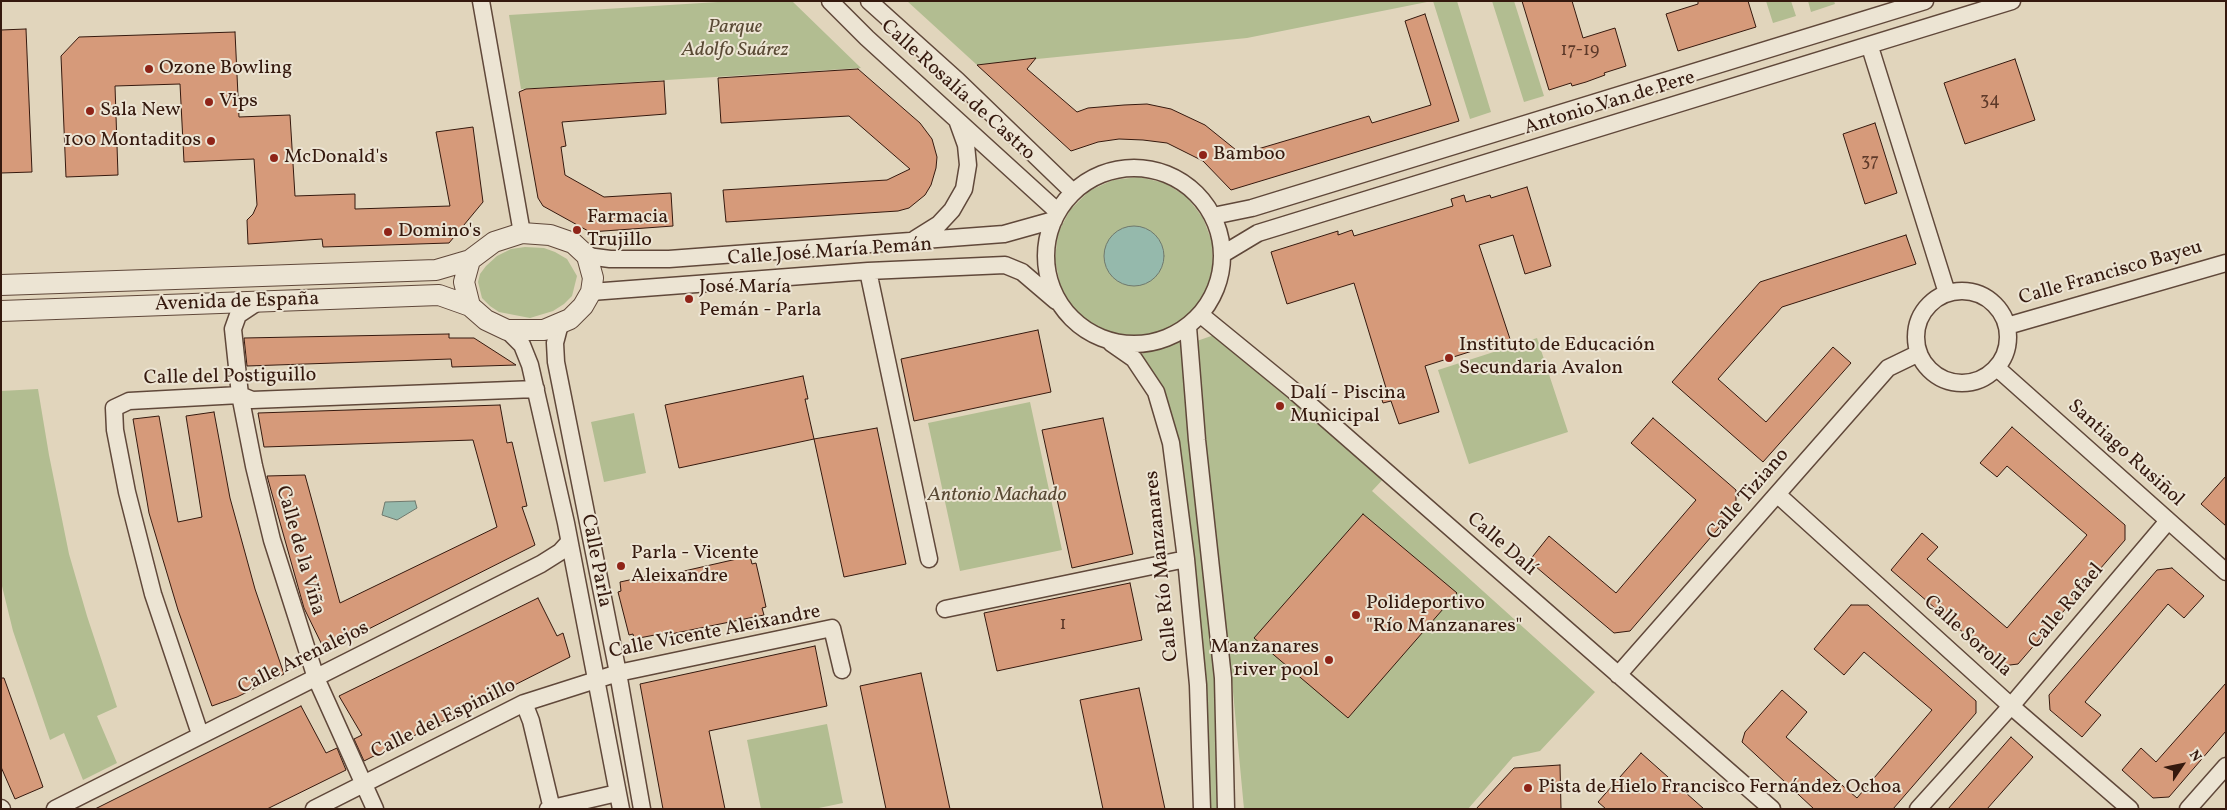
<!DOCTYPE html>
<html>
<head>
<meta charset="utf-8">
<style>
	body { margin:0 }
	#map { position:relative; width:2227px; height:810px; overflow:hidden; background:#e1d5bc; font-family:Vollkorn,serif }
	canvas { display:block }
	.frame { position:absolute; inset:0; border:2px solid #35190e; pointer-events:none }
	.north { position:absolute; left:2157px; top:740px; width:50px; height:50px; -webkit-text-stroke:4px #ece4d3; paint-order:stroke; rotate:56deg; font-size:14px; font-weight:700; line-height:20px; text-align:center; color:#35190e }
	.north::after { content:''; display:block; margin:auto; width:18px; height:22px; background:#35190e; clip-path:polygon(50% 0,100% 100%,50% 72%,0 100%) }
</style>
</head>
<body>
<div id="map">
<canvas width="2227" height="810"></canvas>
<div class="frame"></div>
<div class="north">N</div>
</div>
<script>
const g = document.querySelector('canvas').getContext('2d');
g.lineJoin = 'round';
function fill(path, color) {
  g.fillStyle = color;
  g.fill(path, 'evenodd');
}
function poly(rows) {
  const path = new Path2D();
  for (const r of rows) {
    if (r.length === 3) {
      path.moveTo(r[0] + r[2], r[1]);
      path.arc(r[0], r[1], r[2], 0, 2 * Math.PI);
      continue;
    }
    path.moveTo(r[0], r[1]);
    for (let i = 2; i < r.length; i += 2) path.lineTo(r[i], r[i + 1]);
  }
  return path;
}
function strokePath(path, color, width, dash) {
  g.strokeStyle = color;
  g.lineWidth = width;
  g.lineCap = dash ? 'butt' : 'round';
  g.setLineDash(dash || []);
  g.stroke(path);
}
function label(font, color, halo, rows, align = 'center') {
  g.font = font + ' Vollkorn,serif';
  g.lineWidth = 4;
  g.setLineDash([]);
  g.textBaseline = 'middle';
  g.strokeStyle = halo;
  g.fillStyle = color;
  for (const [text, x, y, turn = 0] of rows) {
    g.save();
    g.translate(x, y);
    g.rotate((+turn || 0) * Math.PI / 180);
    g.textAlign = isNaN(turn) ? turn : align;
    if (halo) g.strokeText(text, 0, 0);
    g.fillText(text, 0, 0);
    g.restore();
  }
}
fill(poly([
	[734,1,792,1,861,68,521,89,509,15],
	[907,1,1432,1,1247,38,977,65],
	[1433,1,1457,1,1491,112,1470,119],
	[1492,1,1514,1,1544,96,1524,102],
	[1766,1,1791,1,1796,16,1773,23],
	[1808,1,1834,1,1835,4,1811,12],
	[1139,177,1165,183,1187,197,1203,218,1212,242,1213,268,1205,293,1190,314,1168,329,1143,336,1117,334,1093,325,1073,308,1060,285,1055,259,1058,233,1070,210,1089,191,1113,180],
	[1163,247,1163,265,1152,280,1117,280,1106,265,1104,255],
	[525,247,544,248,555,252,567,259,577,276,572,296,564,304,553,311,530,318,499,312,490,306,482,298,478,282,480,274,486,266,497,256,511,249],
	[1217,334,1386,476,1372,491,1595,692,1540,751,1513,757,1468,809,1244,809,1229,649,1226,652,1194,342],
	[1537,338,1568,432,1469,464,1438,370],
	[1183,340,1209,577,1223,809,1203,809,1178,469,1169,405,1138,355],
	[38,389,49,455,69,554,87,616,117,707,97,716,117,763,83,780,64,733,50,740,13,631,1,582,1,391],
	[1030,402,1062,550,960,571,928,423],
	[634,413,646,473,604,482,591,422],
	[827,724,843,803,814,809,761,809,747,740]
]), '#b2bd91');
const water = poly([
	[1134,256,30],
	[415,501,417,508,397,520,382,515,385,502,415,501]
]);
fill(water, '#95b9ac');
strokePath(water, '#6f796d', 1);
const building = poly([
	[1522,1,1572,1,1583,38,1615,28,1626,66,1604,73,1605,75,1586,82,1572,86,1571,83,1549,90,1522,1],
	[1698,1,1748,1,1756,27,1678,51,1666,14,1698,4,1698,1],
	[1425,14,1459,121,1231,190,1203,161,1167,143,1143,140,1119,139,1098,142,1071,151,977,65,1036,58,1027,69,1077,112,1088,108,1124,105,1147,104,1171,109,1205,125,1241,154,1369,116,1372,123,1431,105,1405,21,1425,14],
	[26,29,32,172,1,173,1,30,26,29],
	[235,32,239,117,290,115,295,196,355,194,355,209,450,206,436,132,473,127,483,202,449,243,323,247,322,239,248,244,247,220,253,214,257,205,254,159,184,162,180,84,115,86,118,175,66,177,61,56,79,37,235,32],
	[2015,59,2035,120,1965,144,1944,83,2015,59],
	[858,69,920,123,932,139,937,157,936,168,931,185,925,195,909,208,898,211,726,222,723,190,887,180,910,169,849,116,721,123,718,78,858,69],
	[664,81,666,114,562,122,566,146,561,147,565,175,604,197,671,193,673,226,590,232,543,206,538,198,519,92,526,89,664,81],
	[1875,123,1897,193,1865,204,1843,134,1875,123],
	[1527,187,1551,266,1525,274,1513,235,1479,245,1510,339,1425,366,1439,412,1399,424,1391,401,1383,403,1379,390,1386,388,1354,283,1287,304,1271,252,1338,231,1338,235,1352,230,1354,236,1453,206,1451,199,1464,195,1466,202,1490,195,1491,198,1527,187],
	[1906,235,1916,264,1782,307,1718,379,1766,422,1833,347,1851,363,1763,462,1672,382,1760,282,1906,235],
	[1038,330,1051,392,914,421,901,359,1038,330],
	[449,334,449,338,474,338,516,365,452,367,451,359,247,366,244,338,449,334],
	[803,376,808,399,805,399,814,439,679,468,665,405,803,376],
	[500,405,507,443,512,442,527,506,522,507,535,545,325,651,304,608,267,476,305,475,340,603,497,527,473,440,264,447,258,413,500,405],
	[214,412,230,498,255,589,284,674,237,697,212,706,178,610,149,513,133,419,159,416,178,522,202,517,186,416,214,412],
	[1103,418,1133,554,1072,568,1042,430,1103,418],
	[1653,418,1736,490,1736,508,1630,631,1614,633,1529,561,1549,536,1616,593,1696,500,1631,443,1653,418],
	[2012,427,2125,525,2125,540,2018,664,2002,666,1891,570,1922,533,1938,547,1927,559,2007,628,2087,535,2007,466,1997,477,1980,463,2012,427],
	[877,428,906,564,844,577,814,439,877,428],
	[2226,476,2226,526,2201,504,2226,476],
	[1363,514,1457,593,1348,718,1254,638,1363,514],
	[750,556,752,564,756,563,762,589,766,607,762,608,764,615,666,635,665,633,634,639,633,634,629,635,618,592,621,591,620,582,671,571,671,574,750,556],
	[2172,568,2204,596,2184,618,2168,604,2085,702,2101,715,2082,737,2050,710,2049,695,2157,570,2172,568],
	[1130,583,1142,640,997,671,984,613,1130,583],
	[538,598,557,636,563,633,570,657,364,761,354,739,362,735,339,696,538,598],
	[1851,605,1868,605,1976,701,1976,713,1893,809,1814,809,1742,742,1745,732,1782,690,1807,712,1786,737,1857,798,1932,710,1864,652,1844,675,1814,649,1851,605],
	[815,646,827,706,709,731,725,809,663,809,640,684,815,646],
	[921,673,950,809,886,809,860,686,921,673],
	[1,678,4,678,43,787,15,799,1,767,1,678],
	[2226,683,2226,731,2169,797,2153,798,2122,770,2141,748,2156,762,2226,683],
	[1139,688,1165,809,1103,809,1080,700,1139,688],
	[301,706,326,753,337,748,346,770,344,771,267,809,95,809,301,706],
	[2011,737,2033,757,1987,809,1948,809,2011,737],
	[1641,753,1704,809,1606,809,1598,802,1641,753],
	[1560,765,1561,809,1476,809,1514,768,1560,765]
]);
fill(building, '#d69a7a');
strokePath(building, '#35190e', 1);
const minor = poly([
	[481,1,522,233],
	[830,1,867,38,1057,211],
	[869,1,958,81,1073,192],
	[1870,47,1947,293],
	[1134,256,88],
	[1213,216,1252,208,1925,1],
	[915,239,939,224,952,210,964,189,968,165,966,145,957,120],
	[1223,254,1258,233,2012,1],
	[587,256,610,259,669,259,1004,234,1054,220],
	[868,271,929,559],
	[1962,337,46],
	[591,292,868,271,1005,265,1022,272,1056,301],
	[256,303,238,315,233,329,240,395,254,466,272,540,316,678,375,809],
	[1201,315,1294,391,1772,809],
	[560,324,555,343,556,362,618,673,642,809],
	[2007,326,2226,263],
	[1188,327,1197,440,1223,678,1226,809],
	[507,330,522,345,530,365,566,523,621,809],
	[1111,343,1134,359,1156,392,1171,443,1186,559,1198,685,1202,809],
	[1997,368,2226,572],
	[1778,495,2011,706,2130,809],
	[945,609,1186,559],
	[1618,675,1888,368,1919,353],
	[524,703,531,721,552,809],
	[200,734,153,594,127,492,115,430,114,408,129,401,240,395,252,400,536,389],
	[1,808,2,809],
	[55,809,541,564,560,552,569,542],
	[314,809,524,703,618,673,832,628,842,670],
	[548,809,617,793],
	[1918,809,2011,706,2168,521],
	[2188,809,2226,766]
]);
const tertiary = poly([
	[522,233,550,235,573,243,587,256,593,278,591,292,583,306,570,319,544,330,507,330,486,320,470,306,464,282,470,260,494,242,522,233],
	[1,285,436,270,470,260],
	[1,311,439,295,470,306]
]);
strokePath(minor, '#60483a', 19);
strokePath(tertiary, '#60483a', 22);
strokePath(minor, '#ece4d3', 16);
strokePath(tertiary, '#ece4d3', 20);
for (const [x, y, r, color] of [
	[149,69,5,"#8f2418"],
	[209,102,5,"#8f2418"],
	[90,111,5,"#8f2418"],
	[211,141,5,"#8f2418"],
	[1203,155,5,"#8f2418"],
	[274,158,5,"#8f2418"],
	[577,230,5,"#8f2418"],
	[388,232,5,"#8f2418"],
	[689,299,5,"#8f2418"],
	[1449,358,5,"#8f2418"],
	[1280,406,5,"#8f2418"],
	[621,566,5,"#8f2418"],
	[1356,615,5,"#8f2418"],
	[1329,660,5,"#8f2418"],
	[1528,788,5,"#8f2418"]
]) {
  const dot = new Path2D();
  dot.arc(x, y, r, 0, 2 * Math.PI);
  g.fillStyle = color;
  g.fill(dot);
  strokePath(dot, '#ece4d3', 2);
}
label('18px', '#5d3929', null, [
	["17-19",1580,52],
	["34",1990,102],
	["37",1870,163],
	["1",1063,626]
]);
label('italic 20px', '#5a4a35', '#ece4d3', [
	["Parque",735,28],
	["Adolfo Suárez",735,51],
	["Antonio Machado",997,496]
]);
label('20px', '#35190e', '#ece4d3', [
	["Ozone Bowling",159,69],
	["Vips",219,102],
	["Sala New",100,111],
	["100 Montaditos",201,141,"right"],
	["Bamboo",1213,155],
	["McDonald's",284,158],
	["Farmacia",587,218],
	["Trujillo",587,241],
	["Domino's",398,232],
	["José María",699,288],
	["Pemán - Parla",699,311],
	["Instituto de Educación",1459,346],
	["Secundaria Avalon",1459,369],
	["Dalí - Piscina",1290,394],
	["Municipal",1290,417],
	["Parla - Vicente",631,554],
	["Aleixandre",631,577],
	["Polideportivo",1366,604],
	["\"Río Manzanares\"",1366,627],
	["Manzanares",1319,648,"right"],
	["river pool",1319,671,"right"],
	["Pista de Hielo Francisco Fernández Ochoa",1538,788]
], 'left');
label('20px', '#35190e', '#ece4d3', [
	["Calle Rosalía de Castro",957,91,42],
	["Antonio Van de Pere",1610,104,-17],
	["Calle José María Pemán",830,253,-4],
	["Calle Francisco Bayeu",2111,274,-16],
	["Avenida de España",237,303,-2],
	["Calle del Postiguillo",230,378,-1],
	["Santiago Rusiñol",2125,454,42],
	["Calle Tiziano",1749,495,-49],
	["Calle Dalí",1501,545,41],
	["Calle de la Viña",299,551,74],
	["Calle Parla",595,561,79],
	["Calle Río Manzanares",1163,566,-96],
	["Calle Rafael",2067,607,-50],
	["Calle Vicente Aleixandre",715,633,-11],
	["Calle Sorolla",1967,637,42],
	["Calle Arenalejos",304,659,-26],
	["Calle del Espinillo",444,720,-26]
]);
</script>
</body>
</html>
